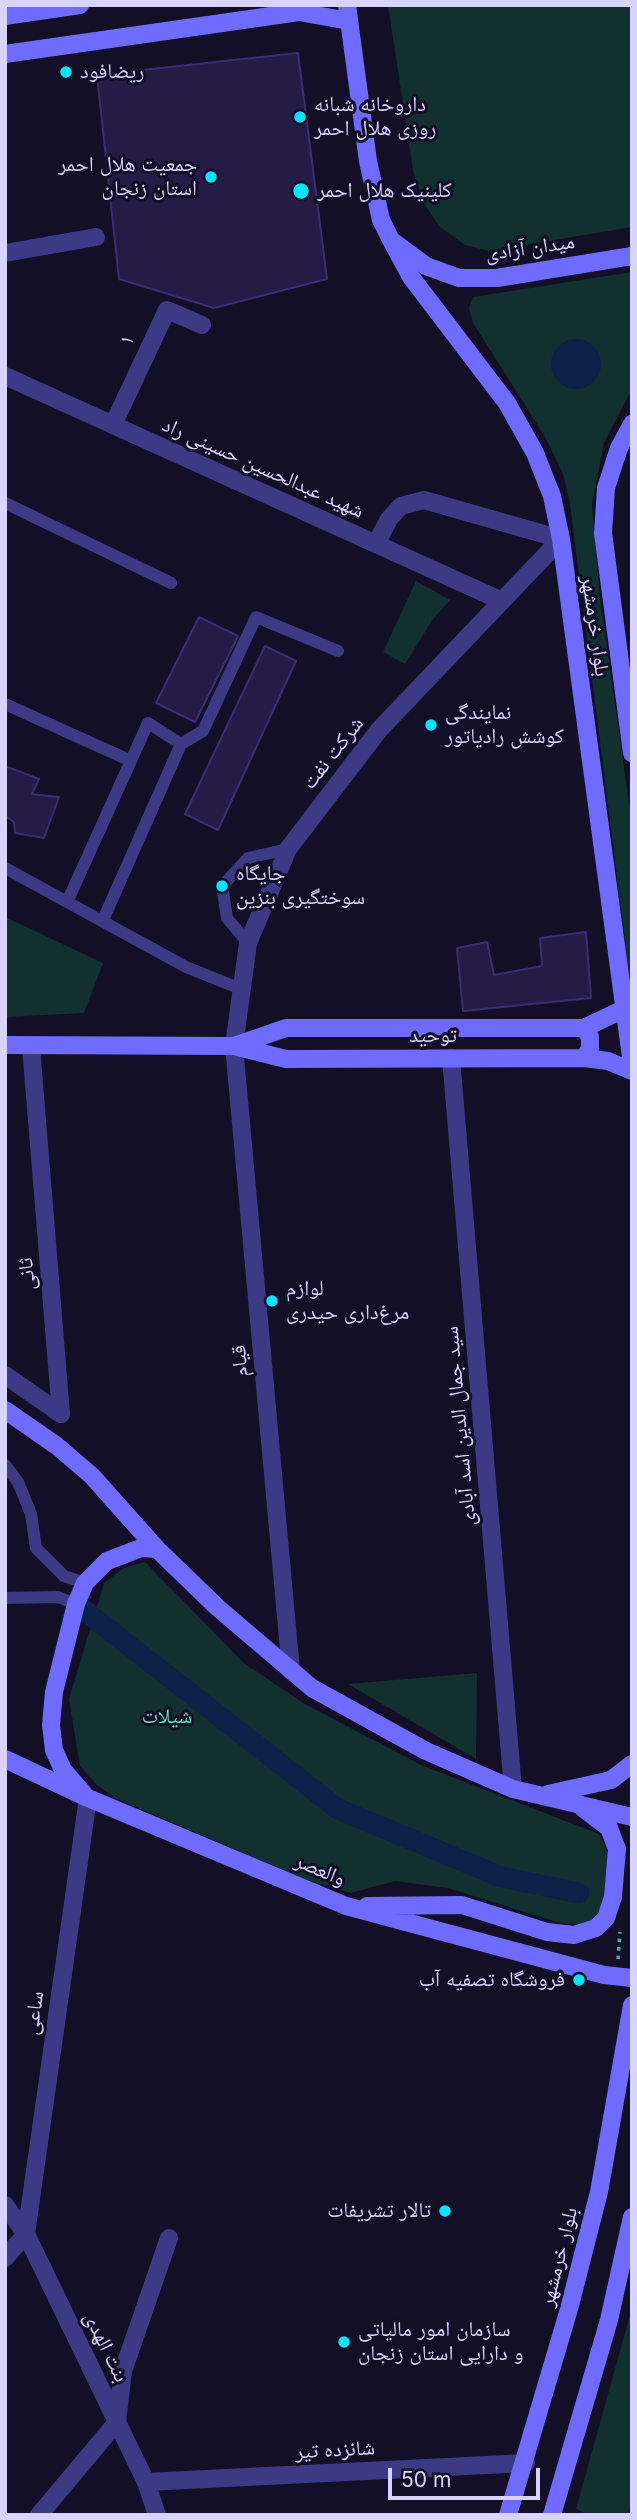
<!DOCTYPE html>
<html>
<head>
<meta charset="utf-8">
<style>
	body { margin:0 }
	#map { position:relative; width:637px; height:2520px; overflow:hidden; background:#130f26; font-family:Inter,sans-serif }
	canvas { display:block }
	.frame { position:absolute; inset:0; border:7px solid #d9d4ff; pointer-events:none }
	.scale { position:absolute; left:388px; top:2468px; width:152px; height:32px; box-sizing:border-box; border:4px solid #d9d4ff; border-top:0; padding-left:9px; font-size:21px; line-height:24px; white-space:nowrap; color:#d9d4ff; -webkit-text-stroke:5px #130f26; paint-order:stroke }
</style>
</head>
<body>
<div id="map">
<canvas width="637" height="2520"></canvas>
<div class="frame"></div>
<div class="scale">50 m</div>
</div>
<script>
const g = document.querySelector('canvas').getContext('2d');
g.lineJoin = 'round';
function fill(path, color) {
  g.fillStyle = color;
  g.fill(path, 'evenodd');
}
function poly(rows) {
  const path = new Path2D();
  for (const r of rows) {
    if (r.length === 3) {
      path.moveTo(r[0] + r[2], r[1]);
      path.arc(r[0], r[1], r[2], 0, 2 * Math.PI);
      continue;
    }
    path.moveTo(r[0], r[1]);
    for (let i = 2; i < r.length; i += 2) path.lineTo(r[i], r[i + 1]);
  }
  return path;
}
function strokePath(path, color, width, dash) {
  g.strokeStyle = color;
  g.lineWidth = width;
  g.lineCap = dash ? 'butt' : 'round';
  g.setLineDash(dash || []);
  g.stroke(path);
}
function label(font, color, halo, rows, align = 'center') {
  g.font = font + ' Inter,"Noto Naskh Arabic",sans-serif';
  g.lineWidth = 6;
  g.setLineDash([]);
  g.textBaseline = 'middle';
  g.strokeStyle = halo;
  g.fillStyle = color;
  for (const [text, x, y, turn = 0] of rows) {
    g.save();
    g.translate(x, y);
    g.rotate((+turn || 0) * Math.PI / 180);
    g.textAlign = isNaN(turn) ? turn : align;
    if (halo) g.strokeText(text, 0, 0);
    g.fillText(text, 0, 0);
    g.restore();
  }
}
fill(poly([
	[388,5,632,5,632,227,489,251,465,245,440,227,423,202,413,170],
	[632,272,632,389,604,443,592,504,600,599,632,824,632,996,570,503,563,474,544,435,473,323,469,308,473,297],
	[416,581,450,600,433,619,405,664,383,652],
	[5,917,103,963,84,1013,5,1017],
	[145,1562,244,1663,305,1704,421,1765,599,1834,608,1852,604,1898,597,1918,583,1925,560,1923,448,1888,395,1881,351,1893,307,1880,115,1798,97,1785,80,1766,69,1699,104,1583,124,1568],
	[477,1673,476,1759,348,1684],
	[632,2308,632,2499,627,2515,589,2515,576,2509]
]), '#12302f');
fill(poly([
	[576,364,25]
]), '#0c2248');
strokePath(poly([
	[76,1604,338,1809,501,1877,579,1893]
]), '#0c2248', 21);
const building = poly([
	[298,53,327,279,214,308,119,279,97,75,298,53],
	[199,617,238,636,195,722,156,703,199,617],
	[265,646,296,661,218,830,185,814,265,646],
	[5,766,39,779,32,794,59,797,44,838,15,833,14,822,5,816,5,766],
	[586,932,591,998,463,1011,457,948,487,942,494,975,542,966,540,938,586,932]
]);
fill(building, '#241b47');
strokePath(building, '#3b2d73', 2);
strokePath(poly([
	[618,1959,620,1932]
]), '#2fb8b0', 3.5, [3.5, 5]);
strokePath(poly([
	[5,503,171,583],
	[5,704,129,760],
	[181,744,203,731,256,617,338,651],
	[5,868,186,967,241,989],
	[68,900,148,723,181,744,103,920],
	[248,943,227,918,222,886,248,858,288,849],
	[5,1465,18,1482,31,1514,36,1548,64,1576,85,1583],
	[5,1598,58,1597,76,1604]
]), '#3d3a85', 12);
strokePath(poly([
	[5,253,96,237],
	[5,376,502,601],
	[113,425,167,310,202,325],
	[376,544,389,519,401,506,424,500,561,539],
	[31,1047,61,1414],
	[451,1058,513,1789],
	[5,2258,26,2234,88,1798],
	[146,2482,526,2463],
	[39,2515,117,2422,123,2371,169,2238]
]), '#3d3a85', 18);
strokePath(poly([
	[5,1375,61,1414],
	[291,1671,234,1046,248,943,288,849,379,730,561,539],
	[5,2205,26,2234,146,2482,157,2515]
]), '#3d3a85', 18);
strokePath(poly([
	[347,5,368,161,381,220,391,240,426,266,459,278,497,278,632,256],
	[5,16,80,5],
	[5,54,299,12,349,21],
	[391,240,411,277,507,403,535,453,552,496,561,539,632,1064],
	[632,424,619,448,606,488,603,533,632,753],
	[584,1028,590,1037,590,1049,584,1058],
	[5,1045,234,1046,286,1059,584,1058,608,1061,632,1071],
	[234,1046,286,1028,584,1028,624,1009],
	[5,1410,57,1446,92,1476,157,1549,218,1608,312,1688,426,1751,513,1789,632,1817],
	[5,1759,88,1798,346,1906,604,1975,632,1978],
	[83,1793,63,1770,54,1750,51,1725,54,1692,76,1604,85,1583,107,1561,141,1548,157,1549],
	[548,1794,611,1780,632,1764],
	[367,1906,462,1905,547,1932,574,1935,596,1928,606,1918,613,1897,617,1849,609,1828,583,1808],
	[508,2515,569,2309,599,2192,632,2005],
	[552,2515,609,2320,632,2217]
]), '#6f6bff', 18);
for (const [x, y, r, color] of [
	[66,72,7,"#00e5ff"],
	[300,117,7,"#00e5ff"],
	[211,177,7,"#00e5ff"],
	[301,191,9,"#00e5ff"],
	[431,725,7,"#00e5ff"],
	[222,886,7,"#00e5ff"],
	[272,1301,7,"#00e5ff"],
	[579,1980,7,"#00e5ff"],
	[445,2211,7,"#00e5ff"],
	[344,2342,7,"#00e5ff"]
]) {
  const dot = new Path2D();
  dot.arc(x, y, r, 0, 2 * Math.PI);
  g.fillStyle = color;
  g.fill(dot);
  strokePath(dot, '#130f26', 2.5);
}
label('21px', '#d9d4ff', '#130f26', [
	["ریضافود",80,72],
	["داروخانه شبانه",314,105],
	["روزی هلال احمر",314,129],
	["جمعیت هلال احمر",197,165,"right"],
	["استان زنجان",197,189,"right"],
	["کلینیک هلال احمر",317,191],
	["نمایندگی",445,713],
	["کوشش رادیاتور",445,737],
	["جایگاه",236,874],
	["سوختگیرى بنزین",236,898],
	["لوازم",286,1289],
	["مرغ‌داری حیدری",286,1313],
	["فروشگاه تصفیه آب",565,1980,"right"],
	["تالار تشریفات",431,2211,"right"],
	["سازمان امور مالیاتی",358,2330],
	["و دارایی استان زنجان",358,2354]
], 'left');
label('21px', '#d9d4ff', '#130f26', [
	["میدان آزادی",530,248,-8],
	["۱",127,340,-65],
	["شهید عبدالحسین حسینی راد",263,468,24],
	["بلوار خرمشهر",595,626,82],
	["شرکت نفت",333,753,-52],
	["توحید",433,1036],
	["ثانی",27,1274,-95],
	["قیام",240,1361,-95],
	["سید جمال الدین اسد آبادی",460,1426,-95],
	["والعصر",320,1870,23],
	["ساعی",34,2013,-82],
	["بلوار خرمشهر",559,2257,-76],
	["بنت الهدی",106,2347,64],
	["شانزده تیر",335,2450,-3]
]);
label('21px', '#5fe0c0', '#130f26', [
	["شیلات",167,1717]
]);
</script>
</body>
</html>
